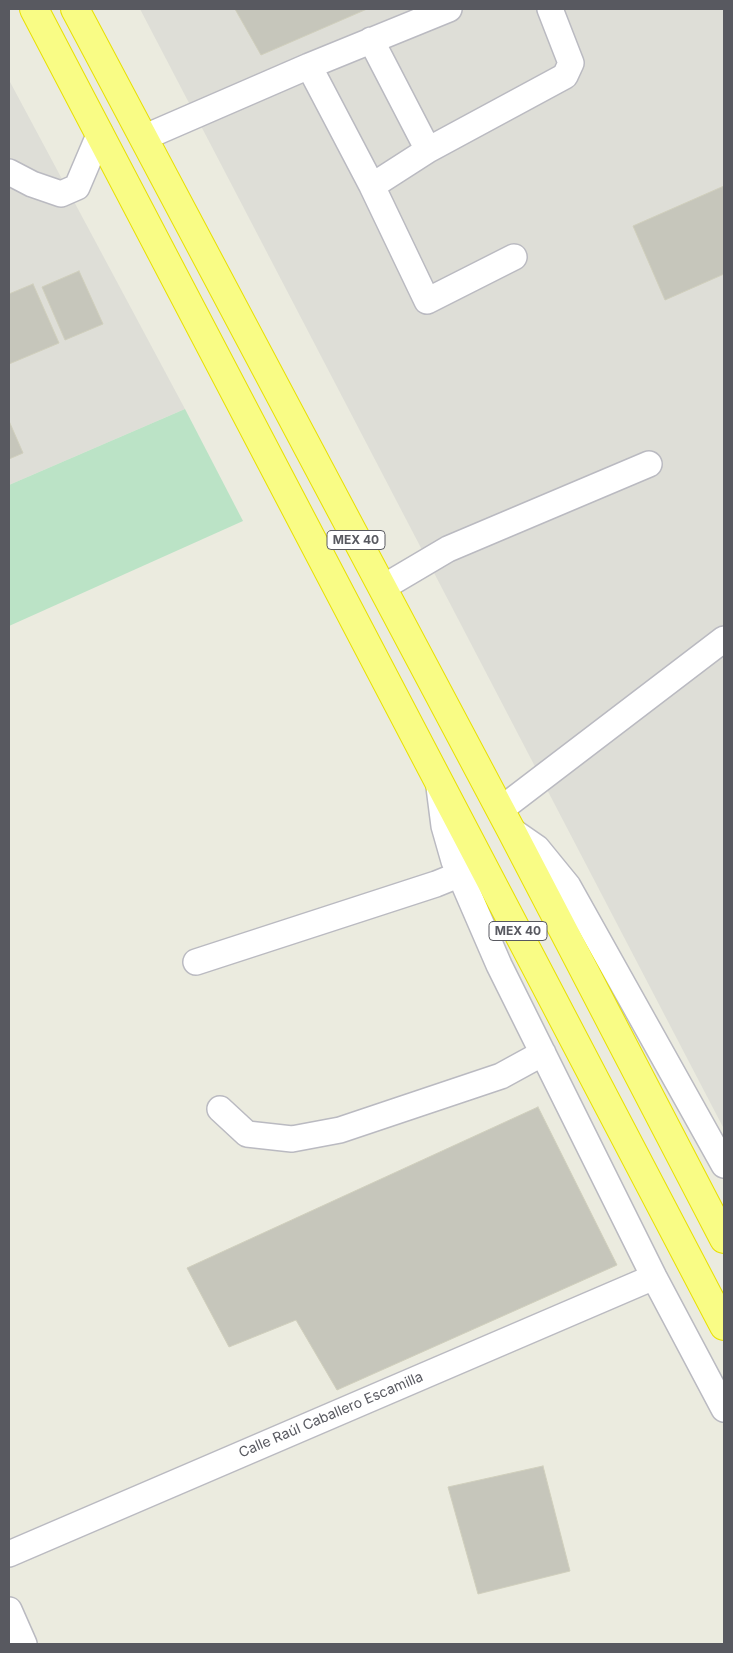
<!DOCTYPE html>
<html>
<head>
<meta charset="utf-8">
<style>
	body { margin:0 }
	#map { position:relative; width:733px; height:1653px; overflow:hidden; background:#ebebdf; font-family:Inter,sans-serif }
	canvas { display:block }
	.frame { position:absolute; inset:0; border:10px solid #585960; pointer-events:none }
</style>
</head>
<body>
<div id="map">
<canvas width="733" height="1653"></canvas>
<div class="frame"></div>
</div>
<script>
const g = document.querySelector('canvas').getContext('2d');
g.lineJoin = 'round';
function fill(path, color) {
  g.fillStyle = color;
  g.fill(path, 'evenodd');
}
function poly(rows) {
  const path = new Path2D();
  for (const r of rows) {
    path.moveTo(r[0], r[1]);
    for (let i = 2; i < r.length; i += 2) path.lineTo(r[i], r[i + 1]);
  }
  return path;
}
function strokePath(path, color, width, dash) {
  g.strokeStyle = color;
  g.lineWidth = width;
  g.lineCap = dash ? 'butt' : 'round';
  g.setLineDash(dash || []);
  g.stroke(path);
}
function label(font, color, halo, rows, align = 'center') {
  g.font = font + ' Inter,sans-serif';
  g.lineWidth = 4;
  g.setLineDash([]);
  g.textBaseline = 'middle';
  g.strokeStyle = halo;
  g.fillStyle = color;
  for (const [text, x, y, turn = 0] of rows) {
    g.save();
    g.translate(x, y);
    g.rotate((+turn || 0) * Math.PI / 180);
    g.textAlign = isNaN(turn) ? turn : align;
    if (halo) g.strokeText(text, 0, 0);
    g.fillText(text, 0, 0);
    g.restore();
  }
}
fill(poly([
	[140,9,724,9,724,1129],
	[9,80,185,409,9,485]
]), '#deded7');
fill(poly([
	[185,409,243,521,9,626,9,485]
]), '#bbe3c6');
const building = poly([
	[235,9,367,9,261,55,235,9],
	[724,186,724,274,665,300,633,226,724,186],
	[79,271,103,324,65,340,42,287,79,271],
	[33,284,59,343,9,364,9,294,33,284],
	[9,421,23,453,9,459,9,421],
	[538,1107,617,1265,337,1390,296,1320,229,1347,187,1268,538,1107],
	[543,1466,570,1571,478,1594,448,1487,543,1466]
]);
fill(building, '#c6c6bb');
strokePath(building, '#d0cfbd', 1);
const minor = poly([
	[371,40,428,150],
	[309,66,372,186,428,150,565,76,571,63,550,9],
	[143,138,309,66,449,9],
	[9,172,32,184,61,194,77,187,100,133],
	[372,186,427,301,514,257],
	[382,588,448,549,649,464],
	[439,787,444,826,454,861,499,965,654,1277,724,1409],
	[500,810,724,639],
	[511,830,537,848,568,886,724,1165],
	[196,962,436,884,473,869],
	[220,1109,247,1134,292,1139,340,1130,501,1076,543,1053],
	[9,1554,654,1277],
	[9,1610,24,1644]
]);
const highway = poly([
	[34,9,724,1326],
	[75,9,511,830,724,1239]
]);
strokePath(minor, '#babac1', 28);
strokePath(highway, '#e8e002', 30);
strokePath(minor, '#fff', 25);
strokePath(highway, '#f9fc85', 28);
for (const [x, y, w] of [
	[356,540,58],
	[518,931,58]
]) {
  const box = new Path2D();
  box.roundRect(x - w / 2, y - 9.5, w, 19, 4);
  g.fillStyle = '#fff';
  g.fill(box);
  strokePath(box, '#585960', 1);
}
label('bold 12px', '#585960', null, [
	["MEX 40",356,540],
	["MEX 40",518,931]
]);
label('14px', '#585960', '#fff', [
	["Calle Raúl Caballero Escamilla",331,1415,-23]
]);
</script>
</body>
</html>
